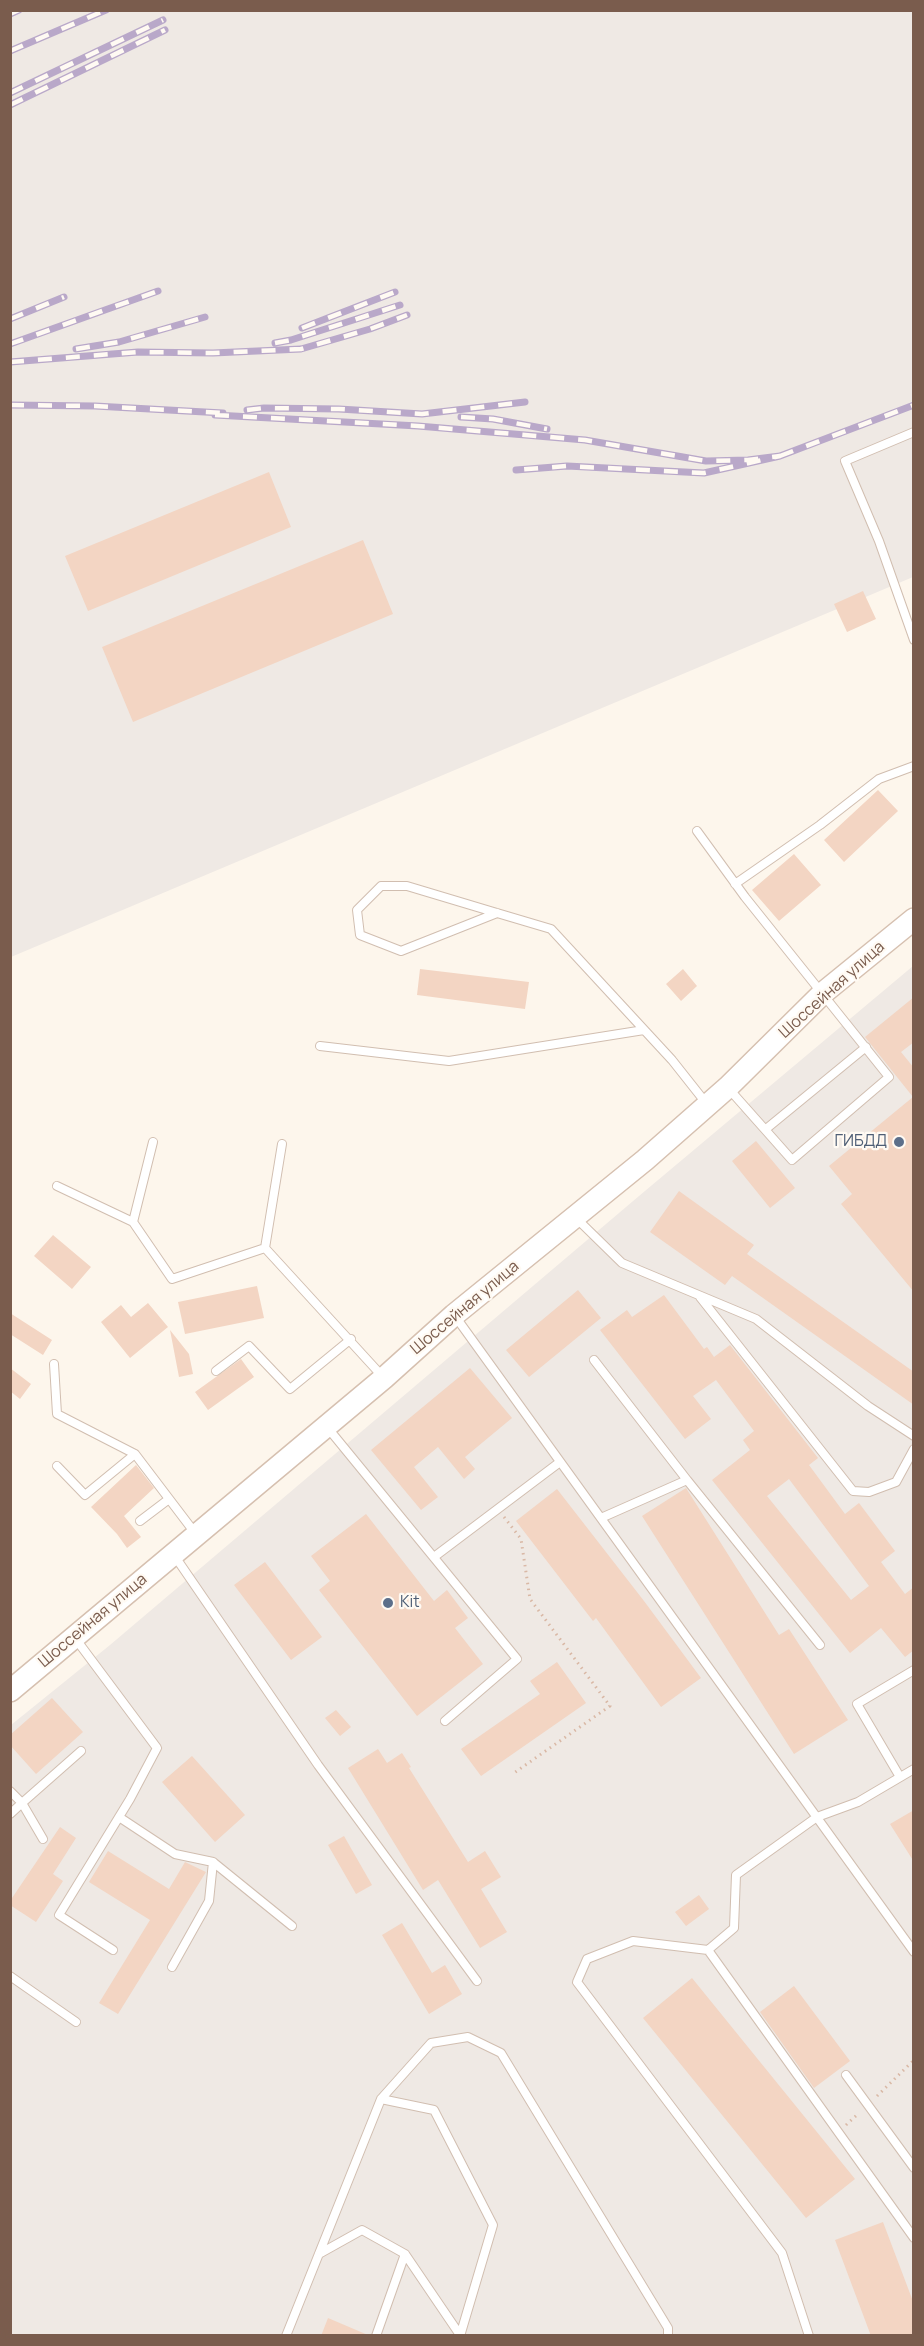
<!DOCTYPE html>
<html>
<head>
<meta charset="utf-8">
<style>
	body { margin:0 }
	#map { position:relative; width:924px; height:2346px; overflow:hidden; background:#fdf6ec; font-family:Manrope,sans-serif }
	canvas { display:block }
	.frame { position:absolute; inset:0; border:12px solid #7a5c4d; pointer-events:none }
</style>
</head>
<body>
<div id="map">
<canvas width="924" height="2346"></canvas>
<div class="frame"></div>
</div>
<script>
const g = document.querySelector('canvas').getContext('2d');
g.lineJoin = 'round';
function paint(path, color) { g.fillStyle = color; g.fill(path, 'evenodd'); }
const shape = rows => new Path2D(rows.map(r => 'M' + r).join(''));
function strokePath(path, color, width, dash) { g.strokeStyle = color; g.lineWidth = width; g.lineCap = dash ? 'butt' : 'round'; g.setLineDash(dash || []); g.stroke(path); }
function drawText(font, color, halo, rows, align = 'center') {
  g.font = font + ' Manrope,sans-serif'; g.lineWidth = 4.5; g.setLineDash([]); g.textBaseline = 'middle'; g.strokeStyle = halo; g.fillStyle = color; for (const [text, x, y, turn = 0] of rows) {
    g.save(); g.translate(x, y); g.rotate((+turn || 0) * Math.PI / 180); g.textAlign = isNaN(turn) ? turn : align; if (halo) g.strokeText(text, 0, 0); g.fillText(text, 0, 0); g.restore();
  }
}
paint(shape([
	[11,11,913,11,913,577,11,957],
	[913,966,913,2335,11,2336,11,1725,110,1645,639,1196]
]), '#efe9e4');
paint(shape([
	[269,472,291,527,88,611,65,556],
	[363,540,393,614,133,722,102,647],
	[863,591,876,619,847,632,834,604],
	[878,790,898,811,844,862,824,840],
	[794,854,821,885,779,921,752,890],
	[420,969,529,982,525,1009,417,995],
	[683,969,697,986,681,1001,666,984],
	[914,997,914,1042,901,1052,914,1068,914,1292,841,1204,852,1194,829,1166,913,1097,865,1037],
	[756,1141,795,1188,770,1208,732,1161],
	[679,1191,754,1245,747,1254,914,1372,914,1405,732,1276,725,1285,650,1232],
	[53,1235,91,1267,72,1289,34,1256],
	[257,1286,264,1318,185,1334,178,1302],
	[578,1290,601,1318,529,1377,506,1350],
	[664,1295,704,1349,707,1347,714,1357,730,1345,818,1458,809,1465,845,1514,859,1503,895,1551,881,1562,905,1594,914,1587,914,1650,905,1657,881,1628,850,1653,712,1480,750,1450,743,1440,754,1431,716,1380,693,1396,711,1419,685,1439,600,1330,627,1310,632,1317],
	[789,1479,869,1586,851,1600,767,1496],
	[148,1303,168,1327,130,1358,101,1322,121,1305,131,1317],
	[10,1313,52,1340,43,1355,10,1334],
	[170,1330,189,1354,193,1374,179,1377],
	[241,1359,254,1377,208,1410,195,1392],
	[10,1368,31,1384,20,1399,10,1391],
	[470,1368,512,1418,465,1457,475,1469,464,1479,438,1447,414,1467,438,1497,421,1510,371,1450],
	[136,1465,154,1488,124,1516,141,1537,127,1548,117,1534,91,1507],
	[686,1488,779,1635,789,1629,848,1720,794,1754,642,1516],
	[557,1489,644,1601,701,1678,661,1707,596,1618,593,1621,516,1521],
	[366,1514,434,1601,447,1590,468,1618,455,1628,483,1664,417,1716,319,1590,330,1581,311,1556],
	[265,1562,322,1637,291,1660,234,1585],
	[557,1662,586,1703,481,1776,461,1749,540,1694,530,1681],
	[52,1698,83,1732,36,1774,10,1745,10,1735],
	[336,1710,351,1727,340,1736,325,1718],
	[378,1749,387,1763,402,1753,411,1767,409,1768,468,1862,485,1851,501,1877,481,1889,507,1932,480,1948,438,1880,423,1890,348,1768],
	[192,1756,245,1815,215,1842,162,1782],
	[914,1810,914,1862,890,1824],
	[60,1827,76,1838,53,1874,63,1881,36,1922,10,1905,10,1901],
	[344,1836,372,1885,356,1894,328,1845],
	[108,1851,169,1889,185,1862,206,1872,118,2014,99,2003,150,1920,89,1882],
	[699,1895,709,1909,686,1926,675,1912],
	[402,1923,432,1973,445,1965,462,1994,429,2014,382,1935],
	[692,1978,855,2179,806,2218,643,2018],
	[794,1986,850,2061,814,2088,760,2012],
	[883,2222,914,2304,914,2336,871,2336,835,2240],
	[328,2318,368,2335,368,2336,321,2336]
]), '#f3d5c3');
const lane = shape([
	[914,432,845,461,879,541,914,640],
	[697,831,745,897,889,1077,792,1160,729,1089],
	[735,884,820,825,879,779,914,766],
	[497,913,401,951,360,935,357,910,381,886,407,886,497,913,551,929,672,1060,706,1103],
	[320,1046,449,1061,644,1030],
	[766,1129,866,1047],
	[153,1142,133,1222,172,1279,265,1248,383,1377],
	[57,1186,133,1222],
	[577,1219,622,1263,756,1319,868,1406,914,1436],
	[265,1248,282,1144],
	[700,1297,853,1491,869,1492,896,1482,914,1449],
	[455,1316,914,1952],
	[594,1360,687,1480],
	[54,1364,57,1414,135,1454,195,1533],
	[216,1371,249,1346,290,1389,351,1339],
	[327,1427,517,1659,445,1721],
	[57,1466,85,1495,135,1454],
	[601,1518,687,1480,820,1645],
	[140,1521,169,1499],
	[174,1555,318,1765,477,1981],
	[434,1557,560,1462],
	[75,1638,157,1748,130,1799,59,1915,113,1950],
	[914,1769,858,1802,817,1817,736,1875,734,1928,708,1950,914,2238],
	[900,1777,857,1704,914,1670],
	[10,1791,22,1803,10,1814],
	[119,1817,175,1854,213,1862,292,1926],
	[43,1839,22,1803,81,1751],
	[708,1950,633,1941,587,1959,577,1982,782,2253,809,2336],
	[172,1967,209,1901,213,1862],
	[10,1976,76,2022],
	[846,2075,914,2168],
	[381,2099,434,2110,493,2225,460,2336],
	[319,2254,362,2230,405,2254,460,2335],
	[286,2336,381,2099,431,2043,468,2037,501,2053,668,2328,668,2336],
	[376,2336,405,2254]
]);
const secondary = shape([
	[10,1691,384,1378,454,1315,645,1160,728,1087,823,993,914,919]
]);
strokePath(lane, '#d1beb0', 10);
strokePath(secondary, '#d6c0b0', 24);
strokePath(shape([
	[504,1517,521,1539,530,1599,610,1706,514,1773],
	[877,2096,914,2060],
	[846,2125,859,2113]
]), '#d9b8a5', 3, [1.5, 4.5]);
strokePath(lane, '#fff', 8);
strokePath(secondary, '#fff', 21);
const rail = shape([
	[10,14,19,10],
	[10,51,106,10],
	[10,93,163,20],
	[10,105,165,30],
	[10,319,64,297],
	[302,328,395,292],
	[275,343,291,340,400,305],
	[10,344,158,291],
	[76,349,119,342,205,317],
	[10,362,138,352,213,353,301,349,370,329,407,315],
	[10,405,95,406,223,413],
	[247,410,264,408,339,409,422,414,525,402],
	[215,415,418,426,585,440,706,461,748,460,780,456,704,473,567,466,516,470],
	[461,417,493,419,547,429],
	[780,456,914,405]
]);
strokePath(rail, '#b9a8c9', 7);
strokePath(rail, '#fffaf3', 4.5, [14]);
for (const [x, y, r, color] of [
	[899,1142,6,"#5c6f8a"],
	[388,1603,6,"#5c6f8a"]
]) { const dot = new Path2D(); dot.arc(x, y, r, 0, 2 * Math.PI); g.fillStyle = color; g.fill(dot); strokePath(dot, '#fffaf3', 2); }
drawText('16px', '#7a5c4d', '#fffaf3', [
	["Шоссейная улица",832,990,-42],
	["Шоссейная улица",465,1308,-40],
	["Шоссейная улица",93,1621,-40]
]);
drawText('16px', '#4e5e75', '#fffaf3', [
	["ГИБДД",887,1142],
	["Kit",400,1603,"left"]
], 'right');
</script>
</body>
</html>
